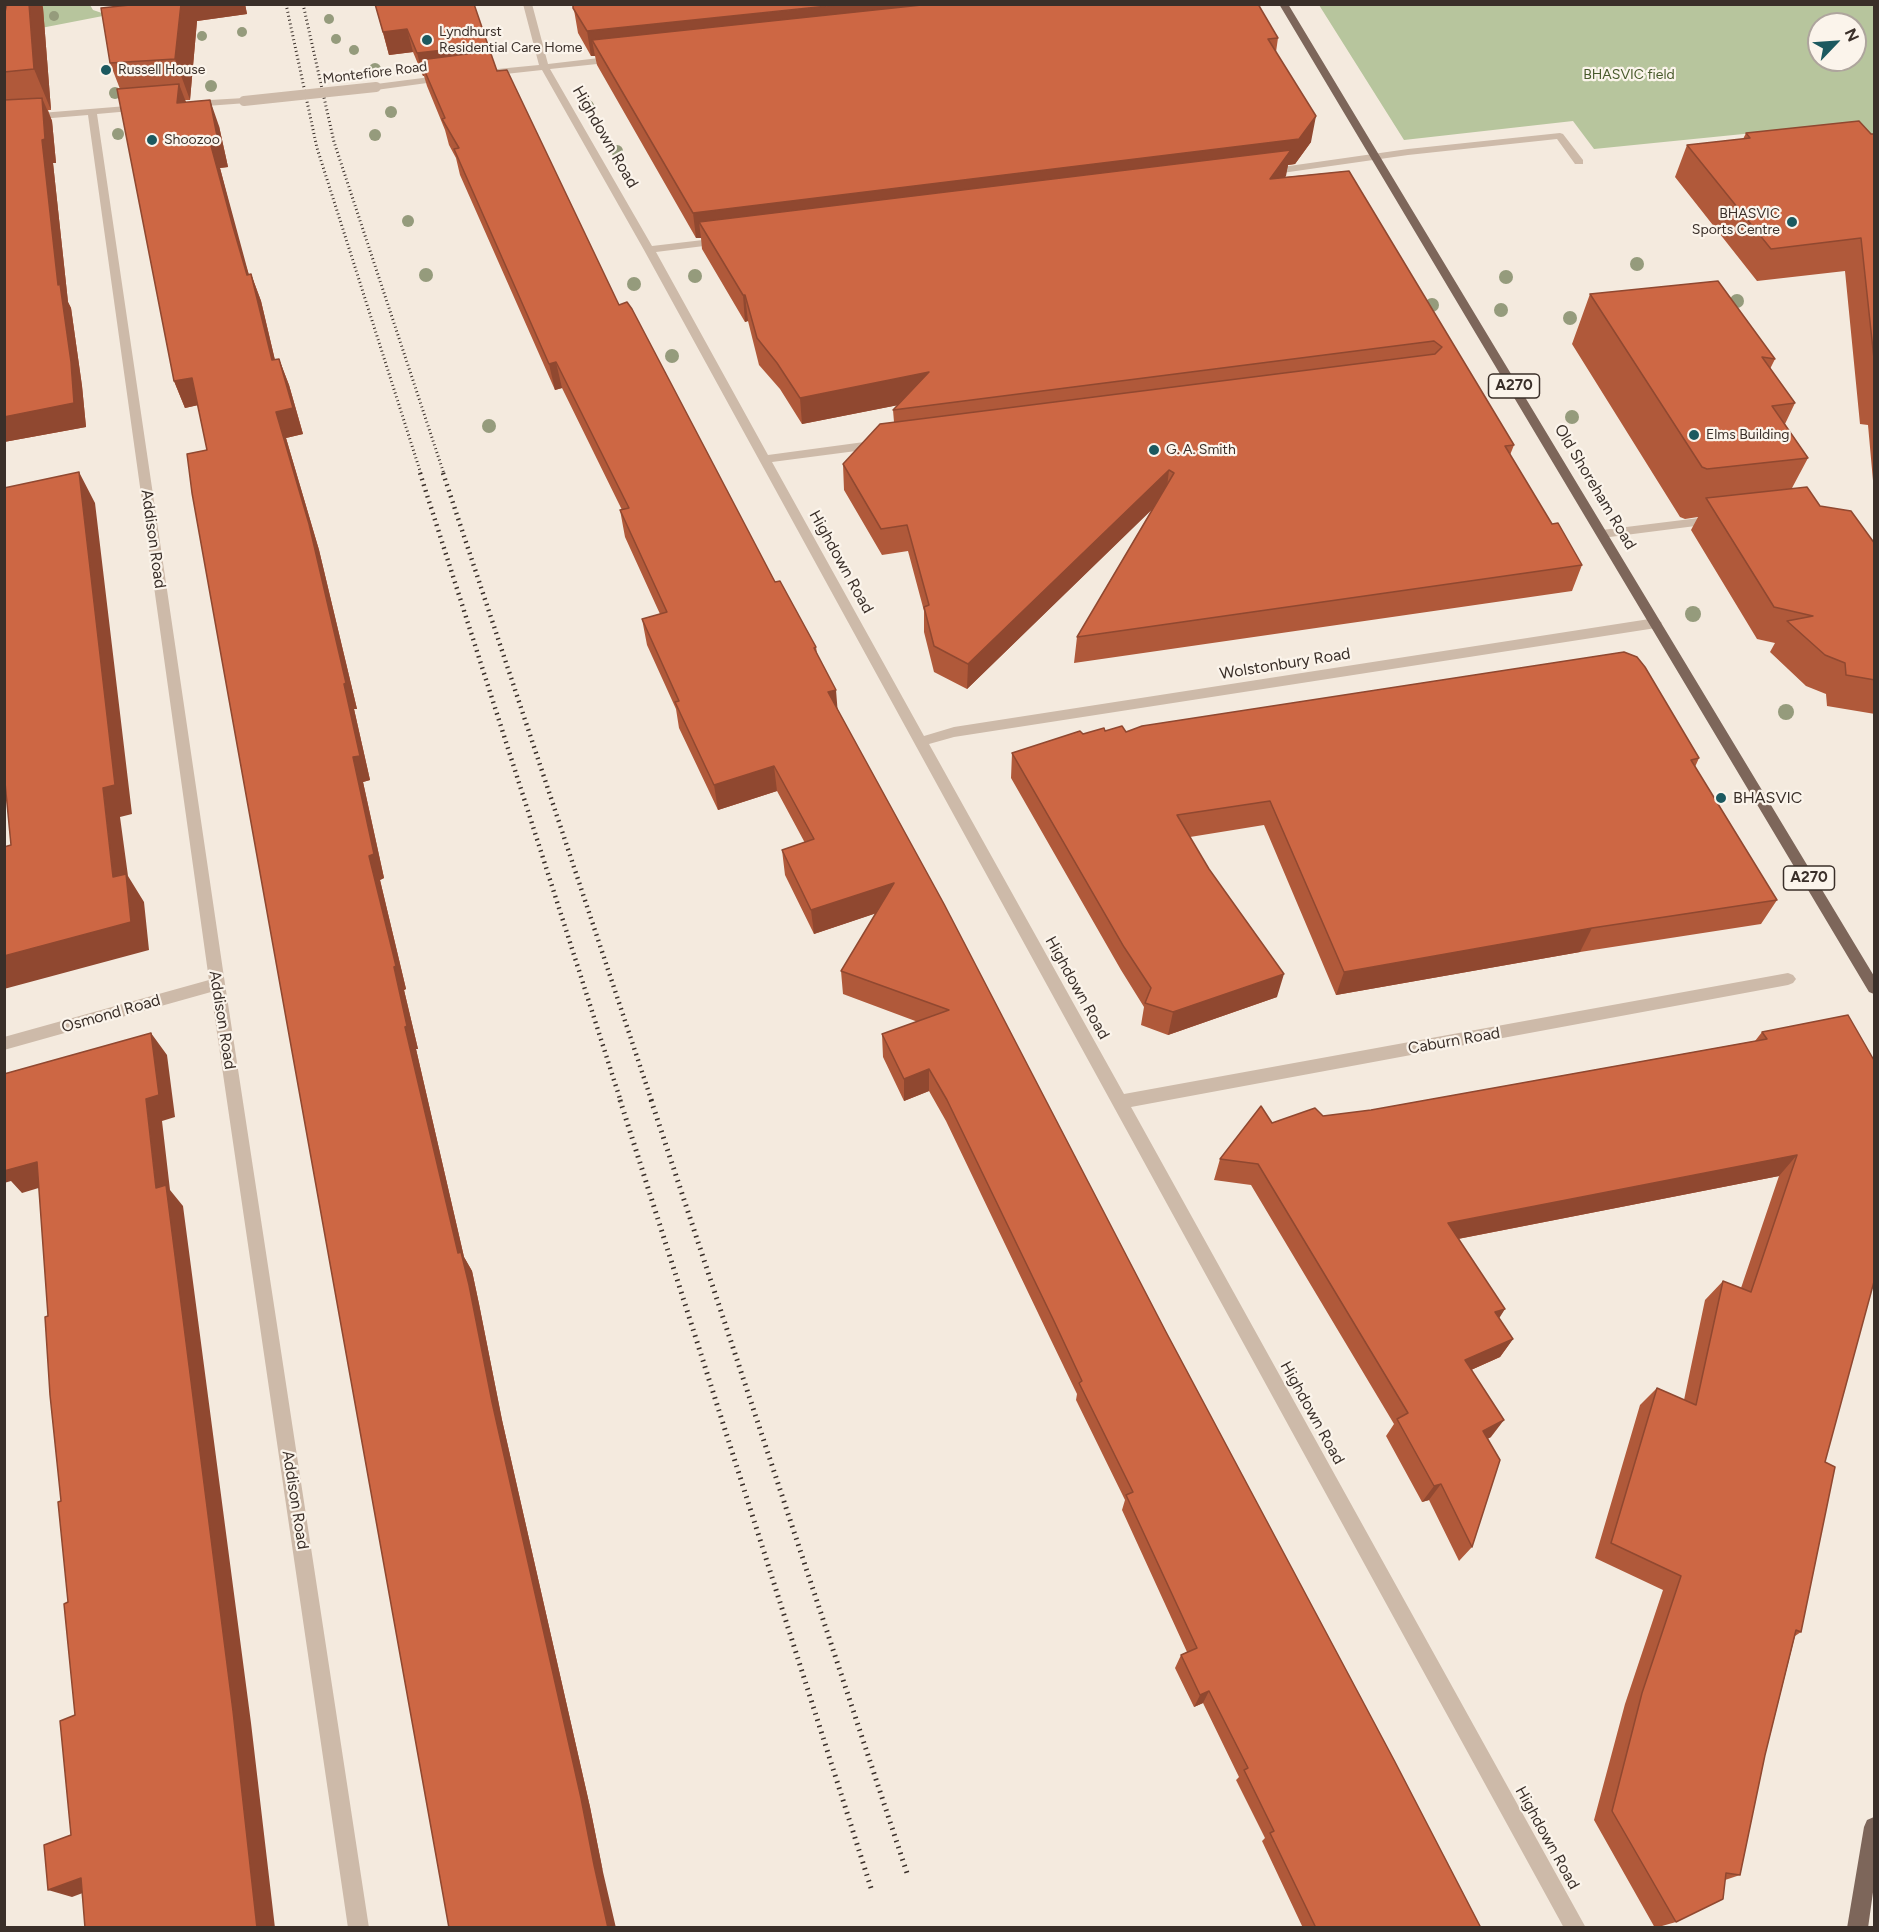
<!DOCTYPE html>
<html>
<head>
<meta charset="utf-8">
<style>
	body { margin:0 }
	#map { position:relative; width:1879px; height:1932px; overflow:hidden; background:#f4eade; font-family:Figtree,sans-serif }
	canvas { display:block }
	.frame { position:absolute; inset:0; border:6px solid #3a2f29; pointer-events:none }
	.north { position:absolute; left:1807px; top:12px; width:60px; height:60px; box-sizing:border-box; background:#fbf4eb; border:2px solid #aea59d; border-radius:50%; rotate:65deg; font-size:16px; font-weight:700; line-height:24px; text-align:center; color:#3a2f29 }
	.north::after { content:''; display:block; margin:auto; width:21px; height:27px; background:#1c595f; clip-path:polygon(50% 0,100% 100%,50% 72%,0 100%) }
</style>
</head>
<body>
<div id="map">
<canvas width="1879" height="1932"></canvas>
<div class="frame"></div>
<div class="north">N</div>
</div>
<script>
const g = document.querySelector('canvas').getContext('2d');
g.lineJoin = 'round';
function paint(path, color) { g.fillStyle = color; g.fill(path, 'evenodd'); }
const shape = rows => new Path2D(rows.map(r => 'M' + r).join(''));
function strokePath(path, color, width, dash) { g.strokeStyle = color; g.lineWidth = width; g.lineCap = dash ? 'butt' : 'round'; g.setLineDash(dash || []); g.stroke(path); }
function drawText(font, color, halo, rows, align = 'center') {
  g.font = font + ' Figtree,sans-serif'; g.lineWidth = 4.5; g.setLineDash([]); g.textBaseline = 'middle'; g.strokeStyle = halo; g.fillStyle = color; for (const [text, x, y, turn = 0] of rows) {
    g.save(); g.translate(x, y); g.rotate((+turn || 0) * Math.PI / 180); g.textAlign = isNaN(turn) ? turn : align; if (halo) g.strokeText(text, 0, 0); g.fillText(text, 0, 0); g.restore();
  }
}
paint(shape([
	[28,5,90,5,93,10,108,15,41,28],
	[1319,5,1874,5,1874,147,1853,123,1594,149,1573,121,1404,140],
	[1819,24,1855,24,1855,60,1819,60]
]), '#b7c59d');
paint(shape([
	[523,4,532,4,548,64,616,56,621,59,616,62,550,69,652,246,720,238,725,241,720,244,656,252,768,455,879,440,885,444,879,448,772,462,924,736,954,727,1656,618,1662,623,1656,628,954,737,929,744,1124,1094,1788,973,1793,975,1796,979,1793,983,1788,985,1131,1107,1586,1928,1564,1928,644,250,542,70,487,76,482,73,487,70,539,65,523,4],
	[446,75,449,76,449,80,376,90,371,87,376,84,446,75],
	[244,98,249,101,247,103,193,107,188,104,193,101,244,98],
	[139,105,142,106,142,110,97,114,225,984,369,1928,348,1928,211,992,4,1050,4,1037,209,980,88,115,4,122,4,116,139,105],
	[1560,133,1563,134,1583,160,1583,164,1575,164,1557,139,1408,155,1268,175,1263,172,1268,169,1408,149,1560,133],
	[1715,516,1719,517,1719,523,1602,538,1596,534,1602,530,1715,516]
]), '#cdbaa9');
paint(shape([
	[1279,4,1288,4,1874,976,1874,994,1869,992,1279,4],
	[1874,1817,1874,1885,1868,1928,1847,1928,1864,1827,1867,1820,1874,1817]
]), '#7d665a');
strokePath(shape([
	[286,4,317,148,421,474],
	[303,4,334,142,444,474]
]), '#3a2f29', 3, [1, 3]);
strokePath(shape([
	[420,473,621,1102],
	[443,473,652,1102]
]), '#3a2f29', 4.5, [1.5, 4.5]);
strokePath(shape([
	[620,1100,871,1888],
	[651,1100,907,1873]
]), '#3a2f29', 5, [1.5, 5]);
strokePath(shape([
	[244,101,376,87]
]), '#cdbaa9', 10);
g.fillStyle = '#959b7c';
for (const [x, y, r] of [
	[54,16,5],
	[329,19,5],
	[242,32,5],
	[202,36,5],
	[336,39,5],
	[354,50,5],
	[375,69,6],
	[211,86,6],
	[115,93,6],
	[588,106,6],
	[391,112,6],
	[118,134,6],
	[375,135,6],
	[617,151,6],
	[408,221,6],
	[1637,264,7],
	[426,275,7],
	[695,276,7],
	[1506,277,7],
	[634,284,7],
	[1737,301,7],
	[1432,305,7],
	[1501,310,7],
	[1570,318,7],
	[672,356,7],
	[1572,417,7],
	[489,426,7],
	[1693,614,8],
	[1786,712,8]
]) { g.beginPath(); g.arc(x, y, r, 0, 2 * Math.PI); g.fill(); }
paint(shape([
	[7,4,42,4,43,8,51,110,48,110,52,121,56,163,53,163,68,302,71,308,82,386,86,427,4,442,4,16],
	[130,4,245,4,247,14,197,21,190,100,185,100,186,102,219,126,228,167,220,168,242,254,249,275,251,274,261,301,275,360,279,359,289,385,303,434,286,438,319,550,357,709,354,709,370,780,363,782,384,878,380,880,406,989,404,990,418,1049,416,1049,464,1257,472,1271,479,1304,502,1420,590,1807,603,1872,207,450,198,405,185,408,174,381,120,89,110,63],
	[375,4,488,45,489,51,497,71,619,305,775,582,816,647,817,653,838,710,1166,1332,1481,1928,1303,1928,1262,1841,1265,1838,1236,1780,1239,1777,1203,1703,1194,1707,1175,1668,1181,1655,1187,1652,1122,1510,1125,1500,1076,1400,1077,1394,1050,1338,946,1121,929,1091,904,1101,883,1057,882,1034,918,1022,843,994,841,971,876,913,814,934,785,875,782,850,805,843,777,791,718,810,679,728,676,709,647,645,642,619,660,614,625,537,620,510,622,510,562,388,555,390,460,175,456,158,449,145,445,130,427,86,424,76,423,76,413,52,389,55],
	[573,4,1278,38,1276,52,1311,142,1295,164,1288,165,1285,177,1349,171,1514,445,1510,455,1552,524,1582,565,1572,591,1074,663,1077,637,1153,508,967,689,934,672,924,632,924,611,908,551,882,555,844,490,843,464,894,422,893,410,898,405,802,424,780,389,759,365,748,321,745,322,702,249,701,238,696,238,597,65,595,56,591,56,578,33],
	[1746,133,1875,134,1875,503,1868,425,1860,424,1845,271,1757,281,1675,177,1687,145,1743,139],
	[1590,294,1775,359,1770,369,1795,403,1785,424,1808,458,1792,488,1820,506,1875,544,1875,714,1827,706,1826,694,1806,686,1770,652,1775,643,1757,639,1691,530,1698,517,1685,519,1680,517,1572,344],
	[1105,731,1699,758,1695,767,1777,900,1761,924,1580,952,1336,995,1264,825,1190,837,1277,997,1168,1035,1141,1025,1144,1007,1121,970,1011,778,1012,753,1083,734],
	[1848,1015,1825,1462,1801,1632,1795,1636,1765,1755,1740,1875,1725,1880,1676,1922,1655,1928,1594,1820,1625,1704,1663,1590,1595,1558,1640,1405,1657,1388,1684,1400,1705,1300,1723,1281,1741,1288,1779,1176,1458,1239,1499,1319,1513,1339,1500,1357,1471,1370,1491,1437,1487,1439,1472,1547,1459,1561,1429,1500,1422,1502,1386,1436,1394,1424,1251,1185,1214,1180,1220,1159,1272,1123,1371,1110,1755,1041,1762,1032]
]), '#b0593a');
paint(shape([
	[29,4,42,4,43,8,51,110,34,69],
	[181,4,245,4,247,14,197,21,190,100,175,59],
	[847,4,1084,4,592,40,595,56,591,56,587,31],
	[407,29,413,52,389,55,383,32],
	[488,45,492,67,420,60,424,76,423,76,417,53],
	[179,84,189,110,177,103],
	[42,98,52,121,56,163,53,163,68,302,71,308,82,386,86,427,4,442,4,417,58,285,42,140],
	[210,100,219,126,228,167,220,168,256,301,247,275,210,142],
	[1316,116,1311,142,1295,164,1288,165,1286,176,1265,205,699,222,701,238,696,238,693,213],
	[251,274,261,301,281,386,272,360],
	[743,295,745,295,748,321,745,322],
	[279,359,289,385,303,434,286,438,319,550,357,709,354,709,370,780,363,782,384,878,380,880,406,989,404,990,418,1049,416,1049,464,1257,472,1271,479,1304,502,1420,590,1807,603,1872,616,1928,608,1928,458,1253,405,1027,276,412],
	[556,362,562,388,555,390,549,364],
	[929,372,929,399,802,424,800,398],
	[192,378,203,404,185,408,174,381],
	[1169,470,1166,496,967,689,968,664],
	[79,472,95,503,132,814,120,817,128,876,144,902,149,950,4,989,4,956,113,877,103,788],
	[836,690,838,715,828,692],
	[774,766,777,791,718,810,714,785],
	[894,883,895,907,814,934,811,910],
	[1592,928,1580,952,1336,995,1344,972],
	[1284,974,1277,997,1168,1035,1173,1012],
	[151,1033,167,1055,175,1117,162,1121,170,1190,183,1206,251,1723,275,1928,257,1928,156,1188,146,1099],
	[929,1069,929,1091,904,1101,904,1079],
	[1797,1155,1779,1176,1437,1243,1448,1223],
	[4,1161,37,1162,55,1183,22,1193,11,1181,4,1183],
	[1505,1309,1493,1328,1495,1312],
	[1513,1339,1500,1357,1453,1378,1465,1360],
	[1504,1420,1491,1437,1470,1448,1483,1431],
	[1441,1484,1429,1500,1422,1502,1434,1486],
	[1209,1691,1203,1703,1194,1707,1200,1695],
	[81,1878,104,1885,72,1897,48,1890]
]), '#904830');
const building = shape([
	[7,4,29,4,34,69,4,72,4,16,7,4],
	[130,4,181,4,175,59,110,63,101,8,130,5,130,4],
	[375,4,474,4,488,45,417,53,407,29,383,32,375,4],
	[573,4,847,4,587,31,573,8,573,4],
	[931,4,1258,4,1278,38,1268,39,1316,116,1299,139,693,213,592,40,931,4],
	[490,51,497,71,507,70,619,305,627,302,632,309,775,582,780,581,816,647,814,648,836,690,828,692,944,904,1166,1332,1394,1760,1481,1928,1316,1928,1270,1833,1274,1831,1244,1770,1248,1768,1209,1691,1200,1695,1181,1655,1197,1648,1126,1495,1133,1492,1079,1383,1082,1381,1053,1319,947,1100,929,1069,904,1079,882,1034,949,1010,841,971,894,883,811,910,782,850,814,839,774,766,714,785,675,702,679,701,642,619,667,612,620,510,629,508,556,362,549,364,454,149,459,148,442,119,445,118,420,60,490,51],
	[179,84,177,103,210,100,218,141,210,142,233,227,247,275,251,274,272,360,279,359,293,408,276,412,309,524,346,683,344,684,360,756,353,757,374,854,369,856,396,966,394,967,407,1026,405,1027,458,1253,461,1252,469,1285,492,1402,581,1798,594,1865,608,1928,449,1928,192,493,187,454,207,450,192,378,174,381,117,89,179,84],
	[42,98,45,139,42,140,58,285,60,284,71,362,74,403,4,417,4,100,42,98],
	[1859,121,1871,134,1875,134,1875,368,1861,238,1771,249,1687,145,1750,138,1746,133,1859,121],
	[1291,150,1270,179,1349,171,1514,445,1505,446,1552,524,1558,523,1582,565,1077,637,1174,473,1169,470,968,664,934,646,924,607,929,605,907,525,881,529,843,464,880,424,1435,354,1442,347,1434,341,893,410,929,372,800,398,777,363,757,338,745,295,743,295,699,222,1291,150],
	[1718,281,1775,359,1762,357,1795,403,1772,406,1808,458,1707,469,1702,467,1590,294,1718,281],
	[79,472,115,785,103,788,113,877,126,874,131,922,4,956,4,847,11,845,4,772,4,488,79,472],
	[1807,487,1820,506,1851,511,1875,544,1875,680,1846,675,1845,663,1825,655,1787,621,1813,616,1774,607,1706,498,1807,487],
	[1624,652,1637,657,1645,667,1699,758,1691,760,1777,900,1592,928,1344,972,1270,801,1177,815,1209,869,1284,974,1173,1012,1145,1003,1151,988,1124,947,1012,753,1080,731,1083,734,1104,728,1105,731,1122,726,1126,732,1142,726,1624,652],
	[1848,1015,1875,1062,1875,1278,1825,1462,1835,1467,1801,1632,1796,1630,1765,1755,1740,1875,1726,1873,1723,1899,1676,1922,1612,1811,1642,1693,1681,1576,1611,1543,1657,1388,1696,1405,1723,1281,1751,1292,1797,1155,1448,1223,1505,1309,1495,1312,1513,1339,1465,1360,1504,1420,1483,1431,1500,1460,1472,1547,1441,1484,1434,1486,1397,1419,1408,1413,1258,1164,1220,1159,1261,1106,1272,1123,1315,1108,1323,1116,1371,1110,1767,1039,1762,1032,1848,1015],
	[151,1033,159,1095,146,1099,156,1188,166,1185,233,1711,257,1928,85,1928,81,1878,48,1890,44,1845,71,1835,60,1721,75,1715,64,1604,68,1602,58,1502,61,1501,50,1395,45,1317,48,1316,37,1162,4,1171,4,1074,151,1033]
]);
paint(building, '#cd6744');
strokePath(building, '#904830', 1.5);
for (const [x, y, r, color] of [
	[427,40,6,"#1c595f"],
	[106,70,6,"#1c595f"],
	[152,140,6,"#1c595f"],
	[1792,222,6,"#1c595f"],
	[1694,435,6,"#1c595f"],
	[1154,450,6,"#1c595f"],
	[1721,798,6,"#1c595f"]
]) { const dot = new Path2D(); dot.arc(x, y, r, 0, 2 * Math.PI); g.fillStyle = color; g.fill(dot); strokePath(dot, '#fbf4eb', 2); }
drawText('14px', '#3a2f29', '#fbf4eb', [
	["Lyndhurst",439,32],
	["Residential Care Home",439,48],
	["Russell House",118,70],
	["Shoozoo",164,140],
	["BHASVIC",1780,214,"right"],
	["Sports Centre",1780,230,"right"],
	["Elms Building",1706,435],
	["G. A. Smith",1166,450]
], 'left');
drawText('14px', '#3a2f29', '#fbf4eb', [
	["Montefiore Road",375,73,-7]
]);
drawText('14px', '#485a2b', '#fbf4eb', [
	["BHASVIC field",1629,75]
]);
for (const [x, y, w] of [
	[1514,386,51],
	[1809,878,51]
]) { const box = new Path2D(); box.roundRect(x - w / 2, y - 12, w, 24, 4.5); g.fillStyle = '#fbf4eb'; g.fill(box); strokePath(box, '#3a2f29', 1.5); }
drawText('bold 15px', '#3a2f29', null, [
	["A270",1514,386],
	["A270",1809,878]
]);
drawText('16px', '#3a2f29', '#fbf4eb', [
	["Highdown Road",605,137,60],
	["Old Shoreham Road",1595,487,59],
	["Addison Road",153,539,82],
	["Highdown Road",841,562,61],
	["Wolstonbury Road",1285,664,-9],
	["Highdown Road",1077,988,61],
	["Osmond Road",111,1014,-16],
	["Addison Road",222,1020,81],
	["Caburn Road",1454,1041,-10],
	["Highdown Road",1312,1413,61],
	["Addison Road",295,1500,81],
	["Highdown Road",1547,1838,61]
]);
drawText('16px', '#3a2f29', '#fbf4eb', [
	["BHASVIC",1733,798]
], 'left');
</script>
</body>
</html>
